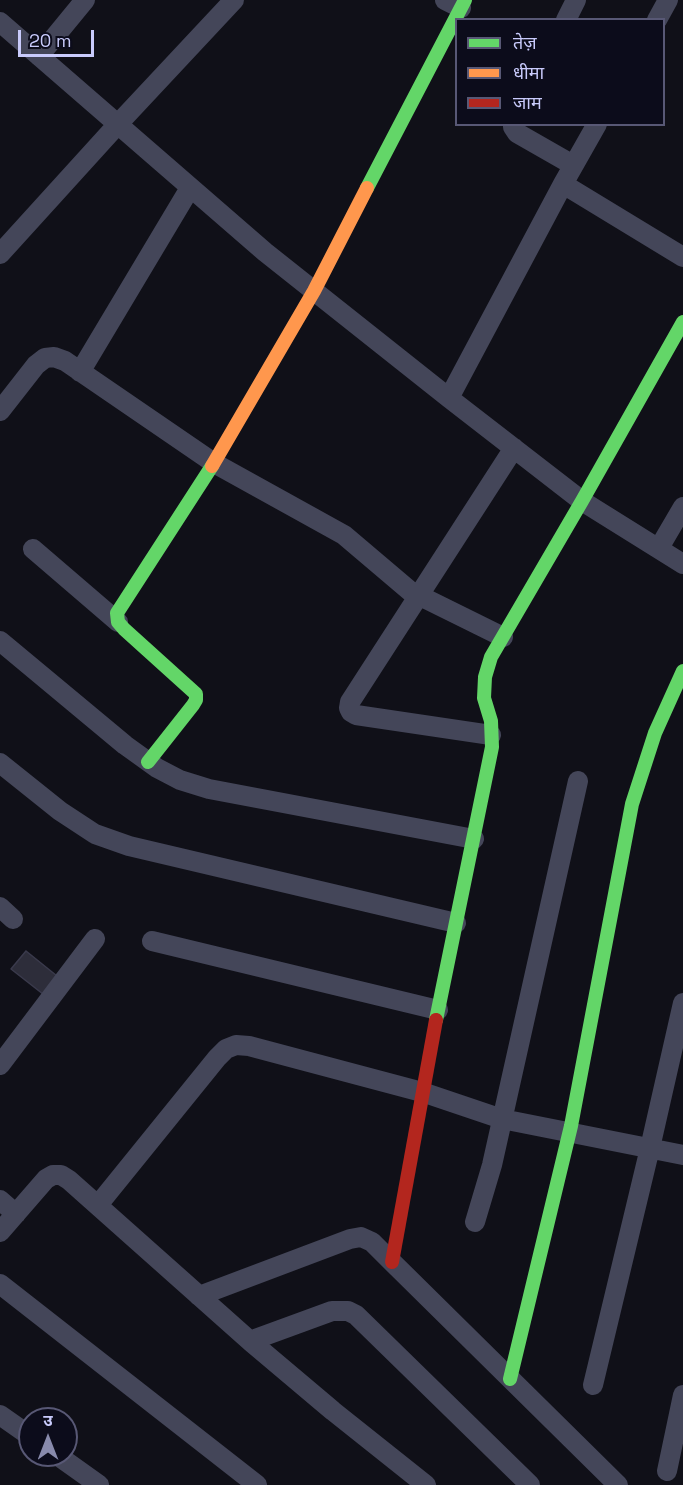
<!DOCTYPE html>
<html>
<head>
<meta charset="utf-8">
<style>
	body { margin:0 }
	#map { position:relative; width:683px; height:1485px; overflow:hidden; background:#101018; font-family:"Space Grotesk","Noto Sans Devanagari",sans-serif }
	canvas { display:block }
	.legend { position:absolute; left:455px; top:18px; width:210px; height:108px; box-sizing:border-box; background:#0c0c1b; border:2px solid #585875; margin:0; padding:8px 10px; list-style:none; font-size:18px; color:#c9cbfc }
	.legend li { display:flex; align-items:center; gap:12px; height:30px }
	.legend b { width:30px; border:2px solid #585875 }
	.north { position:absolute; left:18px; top:1407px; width:60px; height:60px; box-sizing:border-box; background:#0c0c1b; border:2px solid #585875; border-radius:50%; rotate:0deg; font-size:16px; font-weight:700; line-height:24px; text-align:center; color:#c9cbfc }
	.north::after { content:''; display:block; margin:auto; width:21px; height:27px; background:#888aac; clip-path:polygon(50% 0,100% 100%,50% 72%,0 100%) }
	.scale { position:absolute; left:18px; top:30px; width:76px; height:27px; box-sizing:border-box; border:3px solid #c9cbfc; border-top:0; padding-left:8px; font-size:18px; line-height:21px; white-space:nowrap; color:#c9cbfc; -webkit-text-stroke:4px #0c0c1b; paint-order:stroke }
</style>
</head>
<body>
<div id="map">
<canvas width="683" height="1485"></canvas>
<ul class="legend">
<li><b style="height:8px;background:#63d668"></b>तेज़</li>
<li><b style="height:8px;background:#ff974d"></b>धीमा</li>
<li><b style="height:8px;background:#b3261e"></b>जाम</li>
</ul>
<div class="north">उ</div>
<div class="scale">20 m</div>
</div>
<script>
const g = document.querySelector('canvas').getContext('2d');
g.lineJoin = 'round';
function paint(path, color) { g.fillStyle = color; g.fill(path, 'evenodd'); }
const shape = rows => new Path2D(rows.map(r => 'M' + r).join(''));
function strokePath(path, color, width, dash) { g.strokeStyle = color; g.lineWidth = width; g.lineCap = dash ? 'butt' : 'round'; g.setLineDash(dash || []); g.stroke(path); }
const building = shape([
	[26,951,62,980,48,998,11,969,26,951]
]);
paint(building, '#2d2d3a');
strokePath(building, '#3a3a4c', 1.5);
strokePath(shape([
	[445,0,461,8],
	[566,20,576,0],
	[657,20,668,0],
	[0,22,265,252,449,398,582,501,683,564],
	[39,56,85,0],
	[513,124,513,127,517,133,573,165],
	[563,184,683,257],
	[0,254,118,124,234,0],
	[80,372,190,188],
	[449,398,563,184,597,124],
	[0,411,36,365,45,358,54,357,65,361,214,463,344,535,410,591,503,637],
	[659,548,683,507],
	[33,549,118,622],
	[0,641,125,745,157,768,180,780,209,789,474,839],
	[491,735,356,715,351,712,349,708,350,702,514,448],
	[0,763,60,811,95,834,129,846,456,923],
	[0,907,13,919],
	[152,941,438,1010],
	[0,1065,95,939],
	[0,1200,16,1214],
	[98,1205,217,1058,226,1049,236,1045,249,1046,422,1092,502,1119,683,1155],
	[475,1222,492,1165,578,781],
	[0,1232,46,1179,53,1175,61,1175,69,1180,250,1341,333,1411,426,1485],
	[0,1284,257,1485],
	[199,1296,350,1239,361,1237,372,1242,392,1262,618,1485],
	[250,1341,332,1311,348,1311,356,1315,530,1485],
	[593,1385,650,1148,683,1003],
	[0,1415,30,1436],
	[57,1455,99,1485],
	[667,1471,683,1395]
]), '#444659', 20);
strokePath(shape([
	[367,188,465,0],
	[148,762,193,705,196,700,196,694,124,629,118,622,117,613,212,466],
	[436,1020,492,747,491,721,484,698,485,677,491,657,582,501,683,322],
	[510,1379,571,1126,632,804,655,733,683,671]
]), '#63d668', 14);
strokePath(shape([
	[212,466,314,291,367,188]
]), '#ff974d', 14);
strokePath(shape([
	[392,1262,436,1020]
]), '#b3261e', 14);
</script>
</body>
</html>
